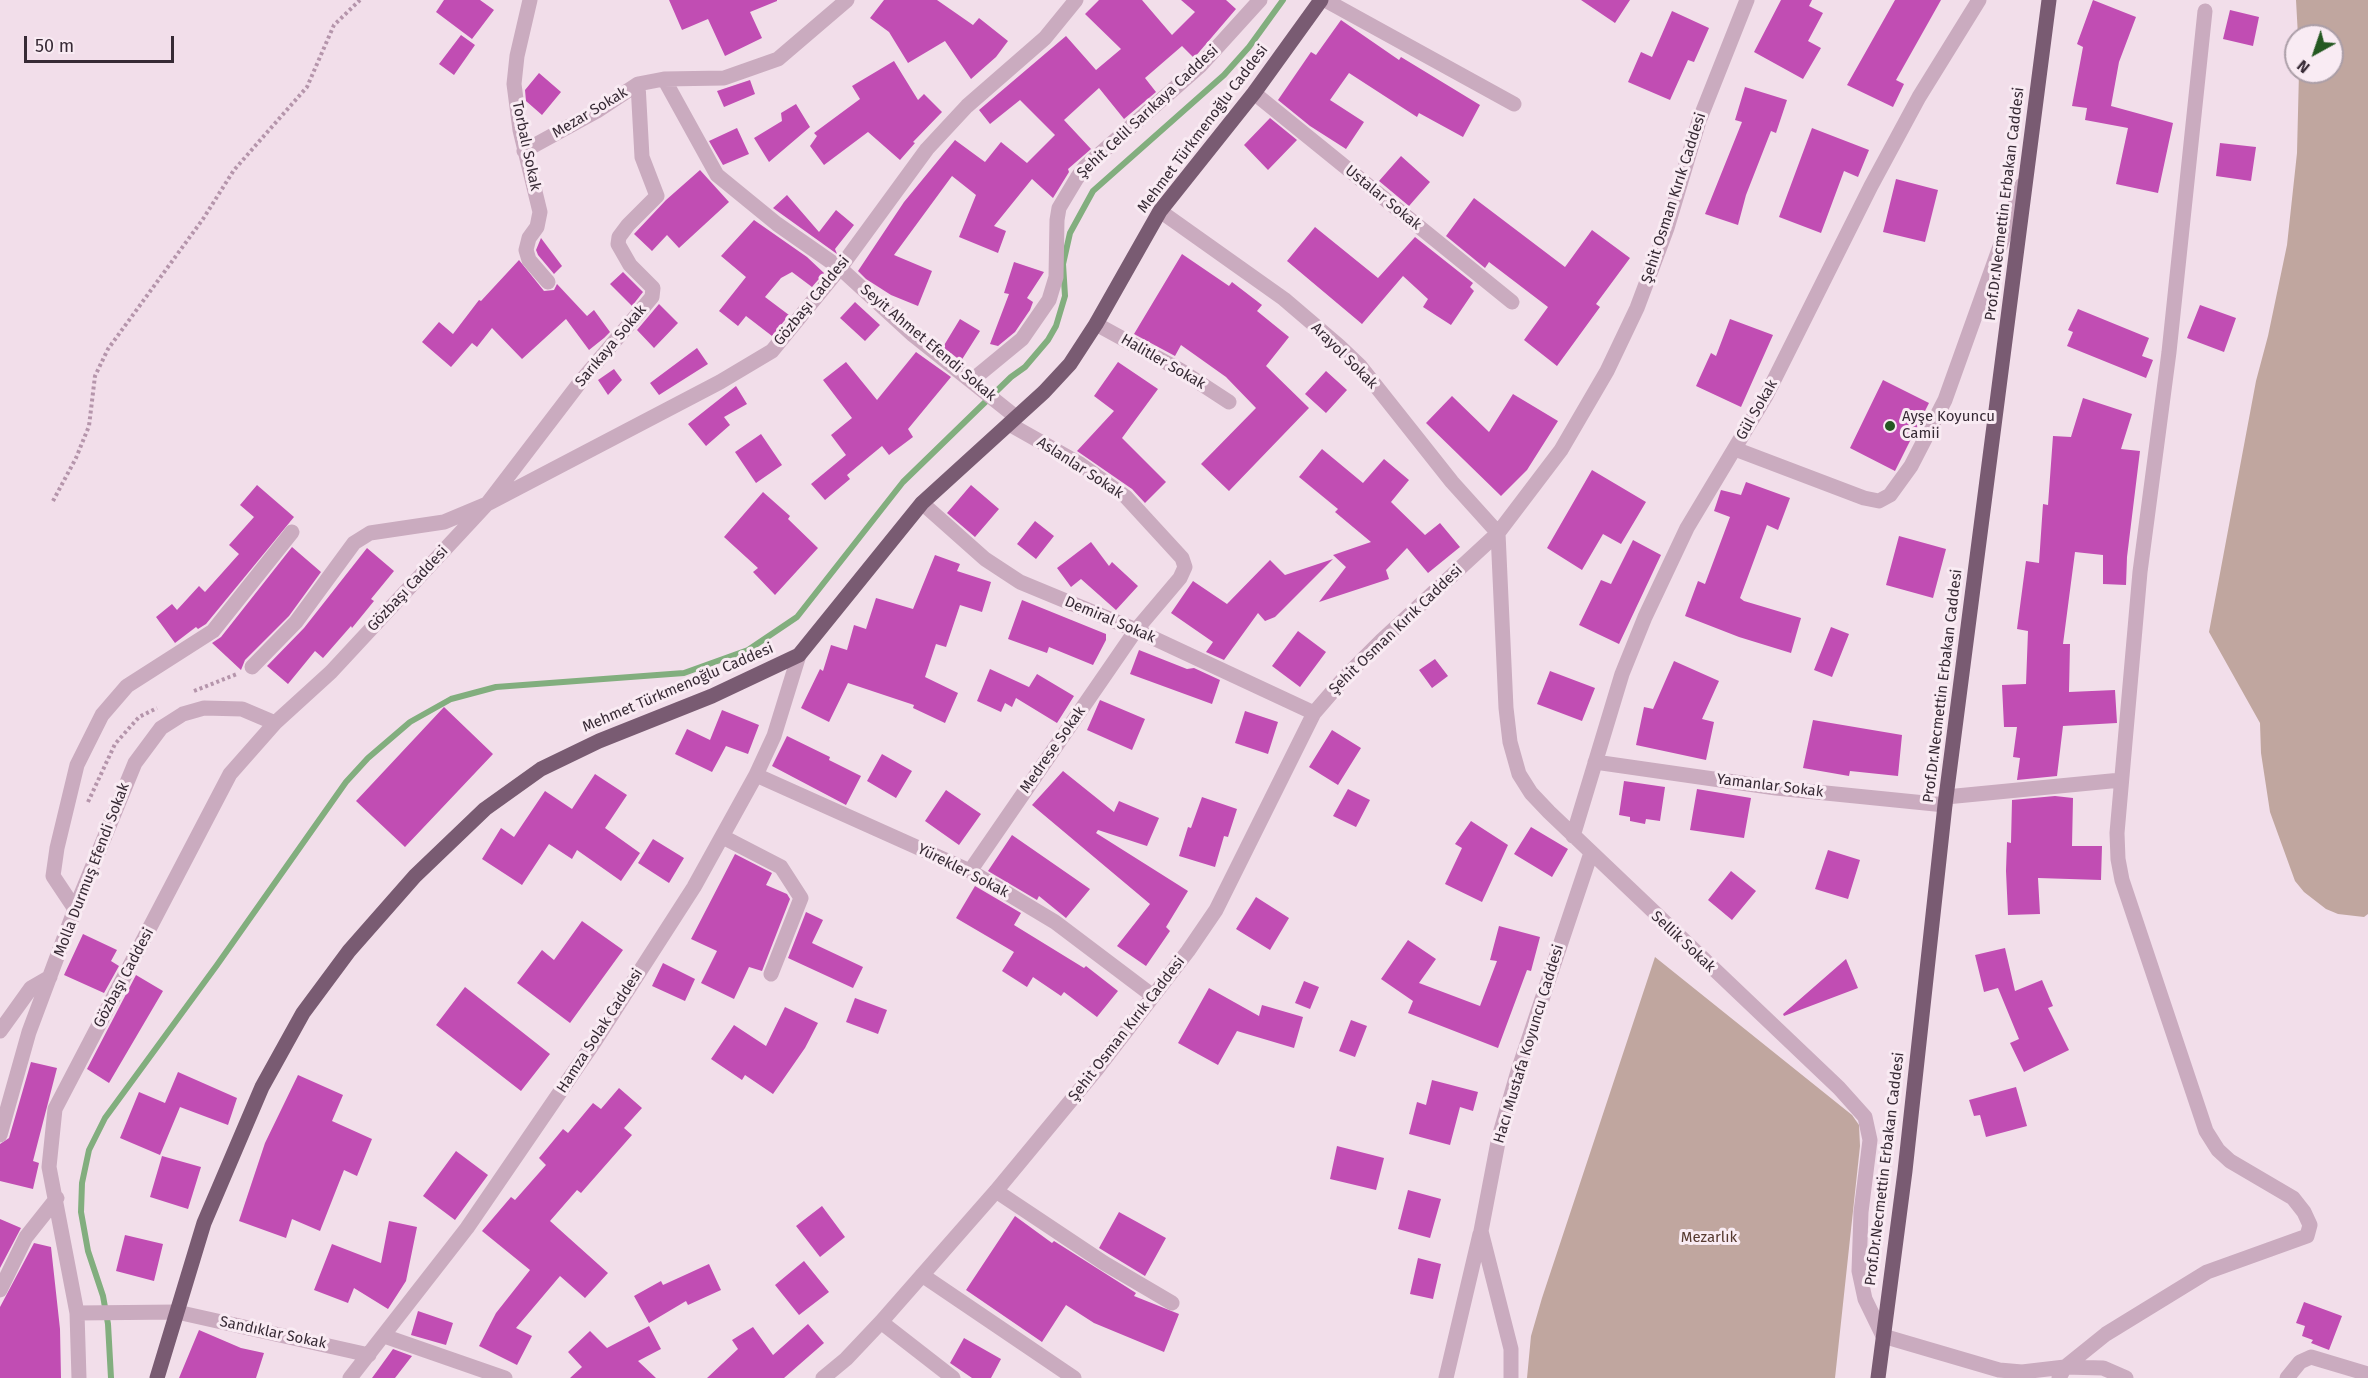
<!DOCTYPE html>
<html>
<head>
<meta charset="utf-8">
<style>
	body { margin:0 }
	#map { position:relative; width:2368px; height:1378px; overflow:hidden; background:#f2deea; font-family:"Fira Sans",sans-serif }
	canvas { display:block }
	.north { position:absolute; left:2284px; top:24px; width:60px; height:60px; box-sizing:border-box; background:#f9ebf3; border:2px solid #ab9ea7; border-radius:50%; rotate:220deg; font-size:16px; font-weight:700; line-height:24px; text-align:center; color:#372a35 }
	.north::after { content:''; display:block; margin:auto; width:21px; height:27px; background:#245821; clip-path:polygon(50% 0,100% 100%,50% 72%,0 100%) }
	.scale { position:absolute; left:24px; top:36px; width:150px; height:27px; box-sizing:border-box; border:3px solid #372a35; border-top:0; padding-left:8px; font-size:18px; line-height:21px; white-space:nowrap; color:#372a35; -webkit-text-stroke:4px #f9ebf3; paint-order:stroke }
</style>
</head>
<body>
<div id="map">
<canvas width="2368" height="1378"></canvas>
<div class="north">N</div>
<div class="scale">50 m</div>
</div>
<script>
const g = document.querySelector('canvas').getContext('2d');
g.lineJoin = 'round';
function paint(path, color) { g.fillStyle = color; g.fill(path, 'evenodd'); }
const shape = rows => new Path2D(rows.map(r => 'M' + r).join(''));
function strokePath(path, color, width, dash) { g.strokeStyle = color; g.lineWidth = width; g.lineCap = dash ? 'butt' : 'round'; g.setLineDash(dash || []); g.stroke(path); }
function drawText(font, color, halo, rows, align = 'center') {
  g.font = font + ' "Fira Sans",sans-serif'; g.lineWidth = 6; g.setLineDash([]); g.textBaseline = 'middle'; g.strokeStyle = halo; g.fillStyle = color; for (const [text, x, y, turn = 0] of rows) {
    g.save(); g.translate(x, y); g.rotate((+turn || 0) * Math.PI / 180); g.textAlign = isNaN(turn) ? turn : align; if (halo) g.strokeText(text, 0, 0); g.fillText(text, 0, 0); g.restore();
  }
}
paint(shape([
	[2296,0,2368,0,2368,914,2364,917,2338,914,2326,909,2304,892,2295,881,2270,812,2261,753,2260,723,2209,632,2256,381,2268,336,2287,245,2297,153,2299,72,2332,72,2332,36,2298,36],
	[1655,957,1852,1115,1859,1125,1860,1146,1835,1378,1527,1378,1531,1336,1542,1298]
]), '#c0a69f');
strokePath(shape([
	[111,1378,108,1324,103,1296,88,1251,81,1212,82,1183,89,1150,105,1118,217,965,346,782,368,758,410,722,451,699,496,687,684,673,748,650,797,617,903,482,1011,377,1025,367,1048,340,1056,326,1065,296,1063,264,1070,233,1093,191,1224,75,1249,47,1283,0]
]), '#82ae7e', 6);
paint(shape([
	[444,0,480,0,494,10,472,39,436,12],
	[669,0,777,0,777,1,750,12,762,38,725,56,708,19,682,30],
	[884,0,937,0,973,25,979,18,1008,41,996,57,971,79,945,41,908,63,889,32,870,18],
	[1099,0,1142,0,1172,35,1195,12,1181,0,1226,0,1236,9,1194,58,1182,46,1145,78,1156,92,1124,119,1099,88,1064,120,1091,149,1068,169,1069,172,1053,198,1032,179,994,226,1006,231,998,253,959,237,976,195,952,176,894,255,932,271,918,306,891,295,866,279,858,271,904,202,955,140,985,162,1001,142,1027,163,1055,135,1020,100,990,124,979,110,1066,36,1096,70,1121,49,1085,14],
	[1581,0,1630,0,1615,23],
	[1781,0,1812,0,1809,6,1823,13,1808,41,1821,48,1803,79,1754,52],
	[1895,0,1941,0,1896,80,1904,84,1893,107,1847,85],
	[2093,0,2136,17,2119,62,2111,106,2173,123,2158,193,2116,184,2128,128,2085,120,2087,108,2072,106,2083,47,2077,44],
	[2230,10,2259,17,2253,46,2223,39],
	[1672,11,1709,28,1694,62,1688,60,1670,100,1628,82,1641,52,1652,57],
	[1341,20,1399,60,1401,57,1480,105,1463,137,1419,113,1417,117,1349,73,1330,100,1364,122,1346,149,1310,126,1278,100,1311,52,1316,55],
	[461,35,475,45,454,75,439,64],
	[894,61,918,100,924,94,942,112,913,142,915,143,900,160,868,132,824,165,810,146,817,136,814,133,860,99,852,86],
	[539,73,561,92,542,115,526,101,525,90],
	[750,80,755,94,724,107,717,91],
	[1745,87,1787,100,1776,133,1771,131,1746,195,1738,225,1705,214,1742,122,1735,120],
	[796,104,810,127,769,162,754,138,782,121,781,113],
	[1270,118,1297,140,1268,170,1244,145],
	[737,128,749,154,723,165,709,141],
	[1812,128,1869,150,1858,177,1844,171,1821,233,1779,217],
	[2220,143,2256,147,2251,181,2216,176],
	[1401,156,1430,182,1409,206,1379,181],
	[700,170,729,202,679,248,667,235,652,251,634,234,666,200],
	[1896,179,1938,190,1925,242,1883,232],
	[787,195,819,232,836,210,854,225,835,249,837,254,773,208],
	[1474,198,1565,267,1592,230,1630,258,1596,304,1600,307,1557,366,1524,340,1548,307,1489,262,1485,268,1446,236],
	[754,220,807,257,824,273,812,287,792,272,781,278,765,297,789,315,772,336,746,316,738,326,719,311,746,277,721,256],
	[1315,227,1378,278,1415,237,1473,283,1470,287,1474,291,1451,325,1423,307,1428,299,1403,276,1362,324,1287,261],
	[541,238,562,266,554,274,538,255,536,250],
	[1182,254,1229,286,1232,282,1262,305,1257,311,1289,337,1266,366,1309,408,1229,491,1201,464,1256,408,1226,377,1181,345,1175,356,1134,334],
	[519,260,544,291,554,290,557,284,587,316,594,310,610,332,604,338,589,350,566,319,522,359,492,328,477,347,472,343,451,367,422,342,439,322,453,334,479,300,481,301],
	[1014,262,1044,272,1027,298,1033,302,1030,310,1015,332,998,346,990,344,1009,294,1004,293],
	[623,272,643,292,632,306,610,284],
	[855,302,880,325,865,341,840,318],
	[659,304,678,323,654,348,637,330],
	[2200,305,2236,318,2224,352,2187,338],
	[2078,309,2149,338,2142,356,2153,360,2146,378,2067,346,2073,332,2068,330],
	[960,319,980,331,961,361,943,347],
	[1730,319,1773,335,1741,407,1696,386,1711,353,1716,356],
	[697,348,708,364,659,395,650,383],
	[916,352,951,377,908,429,913,437,889,455,882,446,847,475,850,479,825,500,811,484,846,455,831,435,852,418,823,380,846,362,877,400],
	[1118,362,1158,389,1122,438,1166,482,1145,503,1132,489,1077,451,1114,411,1094,396],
	[614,369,622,380,608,395,598,380],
	[1326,371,1347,390,1326,413,1305,394],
	[1883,380,1929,403,1895,471,1850,448],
	[736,386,747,404,724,417,730,425,706,446,688,424],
	[1513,394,1558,421,1527,470,1501,496,1426,423,1452,396,1489,432],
	[2083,398,2132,414,2121,449,2140,451,2127,557,2126,585,2103,584,2103,555,2075,552,2063,644,2070,644,2069,692,2115,690,2117,723,2063,726,2057,776,2017,780,2020,758,2013,757,2017,727,2004,727,2002,685,2026,684,2028,631,2017,629,2026,561,2039,563,2043,504,2048,505,2053,436,2071,437],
	[761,434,782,465,756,483,735,452],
	[1322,449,1363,483,1384,459,1409,480,1391,502,1425,535,1440,523,1460,547,1428,573,1407,548,1386,570,1389,579,1319,602,1346,567,1333,555,1371,542,1335,512,1338,509,1299,477],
	[1592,470,1646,502,1621,544,1603,534,1582,570,1547,548],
	[1746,482,1790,498,1778,530,1767,525,1740,598,1744,601,1801,618,1791,653,1739,637,1685,616,1698,581,1705,584,1730,517,1714,511,1721,490,1741,495],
	[257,485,294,517,206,624,198,629,196,627,175,643,156,617,172,604,177,610,199,586,205,592,239,554,229,545,254,517,240,505],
	[971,485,999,509,975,537,947,513],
	[763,492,790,516,788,519,818,548,775,595,753,572,758,568,724,537],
	[1035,521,1054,536,1036,559,1017,544],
	[1899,536,1946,549,1933,598,1886,585],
	[1633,540,1661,555,1619,644,1579,625,1601,580,1611,584],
	[1091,542,1109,566,1112,562,1138,586,1116,610,1081,579,1071,587,1057,568],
	[292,547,321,572,289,616,245,660,241,670,212,643,221,637],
	[367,548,394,571,371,599,374,601,352,628,351,626,323,658,315,651,288,684,267,666,304,628],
	[935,555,960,564,957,571,991,582,982,612,960,605,946,647,936,644,925,677,958,693,945,723,913,708,914,705,848,683,829,722,801,708,820,669,823,671,831,645,847,650,854,625,866,629,876,598,913,609],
	[1333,559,1275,617,1265,621,1258,613,1224,660,1206,652,1213,642,1171,613,1193,581,1227,604,1270,560,1285,575],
	[1022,600,1106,634,1106,640,1093,665,1049,647,1047,653,1008,639],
	[1831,627,1849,634,1832,677,1814,670],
	[1298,631,1326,652,1300,687,1272,666],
	[1139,650,1187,669,1194,668,1220,680,1212,704,1130,674],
	[1435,659,1448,676,1432,688,1419,670],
	[1674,661,1719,681,1702,719,1714,722,1706,760,1636,745,1644,707,1653,709],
	[990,669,1029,687,1037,674,1074,696,1057,723,1016,698,1012,707,1005,703,1001,712,977,701],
	[1550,671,1595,688,1582,721,1537,704],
	[1100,700,1145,719,1132,750,1087,730],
	[444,707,493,754,405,847,356,801],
	[722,710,759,725,748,754,726,746,712,772,675,754,687,729,710,740],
	[1245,711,1278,722,1268,754,1235,743],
	[1813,720,1902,735,1898,776,1850,771,1849,776,1803,768],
	[1332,730,1361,748,1338,785,1309,767],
	[787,736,830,757,829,760,861,776,846,805,772,766],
	[882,754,912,771,896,798,867,781],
	[1063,771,1114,812,1119,801,1159,818,1147,846,1098,830,1096,833,1188,891,1166,927,1170,931,1146,966,1117,946,1150,904,1032,805],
	[595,774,627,795,605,828,640,853,621,881,577,850,572,859,549,844,522,885,482,859,501,828,514,837,545,791,572,809],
	[1624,781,1665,787,1660,821,1646,819,1645,824,1630,821,1630,817,1619,815],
	[1348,789,1370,800,1356,827,1333,816],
	[1697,789,1751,798,1744,838,1690,830],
	[946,790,981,814,959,845,925,821],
	[2055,796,2073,798,2072,846,2102,846,2101,880,2038,878,2040,914,2008,915,2006,871,2007,842,2011,843,2012,800],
	[1202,797,1237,809,1228,837,1224,836,1215,867,1179,856,1188,827,1191,828],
	[1471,821,1508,845,1482,902,1445,884,1462,848,1455,844],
	[1531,827,1568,849,1552,877,1514,854],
	[1012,835,1090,889,1066,918,1039,896,1037,900,988,871],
	[653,839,684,858,669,883,638,863],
	[1828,850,1860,860,1848,899,1815,889],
	[735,854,772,873,766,885,787,894,790,899,762,971,749,967,734,999,701,983,717,951,691,939],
	[1731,871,1756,891,1732,920,1708,900],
	[975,886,1021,913,1014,925,1084,968,1086,966,1118,991,1097,1017,1064,992,1061,996,1033,977,1027,987,1002,971,1014,952,956,918],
	[1256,897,1289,918,1270,950,1236,929],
	[806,912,823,920,812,943,863,967,853,988,788,958],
	[582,921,623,950,570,1023,517,983,542,950,554,960],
	[1499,926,1540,937,1531,971,1527,970,1498,1048,1408,1013,1413,1001,1381,979,1408,940,1436,959,1419,983,1480,1006,1497,961,1490,960],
	[83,934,117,950,111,961,119,966,104,993,64,975],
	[2005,948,2015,991,2042,980,2053,1006,2048,1008,2069,1050,2024,1072,2010,1043,2019,1039,1998,988,1984,992,1975,955],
	[1846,959,1858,988,1784,1016,1783,1014],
	[663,963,695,979,685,1001,652,986],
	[136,975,163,991,109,1083,87,1069],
	[1304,981,1319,987,1310,1009,1295,1003],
	[465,987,550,1054,521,1091,436,1025],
	[1209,988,1259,1016,1262,1005,1303,1017,1294,1048,1237,1031,1218,1065,1178,1043],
	[855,998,887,1010,878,1034,846,1022],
	[785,1007,818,1023,805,1048,773,1094,745,1075,742,1080,711,1059,734,1025,766,1046],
	[1351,1020,1367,1026,1355,1057,1339,1051],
	[31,1062,57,1068,33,1161,39,1163,33,1189,0,1181,0,1144,9,1138],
	[178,1072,237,1098,228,1125,180,1107,160,1155,120,1138,139,1092,165,1103],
	[298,1075,343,1095,332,1121,372,1139,357,1176,344,1170,320,1231,292,1219,286,1238,239,1221,265,1143],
	[1432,1080,1478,1092,1473,1111,1460,1107,1450,1145,1409,1134,1417,1102,1426,1105],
	[2016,1087,2027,1126,1986,1137,1980,1115,1974,1116,1969,1100],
	[619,1088,642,1108,624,1128,632,1135,581,1193,577,1190,550,1221,608,1273,585,1298,560,1276,516,1328,532,1336,517,1365,479,1346,496,1313,530,1270,482,1231,511,1197,515,1200,546,1165,539,1158,563,1129,568,1133,593,1103,601,1109],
	[1337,1146,1384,1158,1376,1190,1330,1179],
	[456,1151,488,1175,455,1220,423,1196],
	[162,1156,201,1167,188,1209,150,1197],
	[1408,1190,1441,1199,1430,1238,1398,1229],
	[822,1206,845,1237,820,1257,796,1226],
	[1119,1212,1166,1238,1145,1276,1099,1248],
	[1015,1216,1052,1243,1054,1241,1136,1293,1134,1296,1179,1314,1164,1352,1094,1323,1066,1305,1042,1342,966,1290],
	[0,1219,21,1228,0,1268],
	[389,1221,417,1227,406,1281,388,1309,354,1288,348,1303,314,1290,332,1244,381,1263],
	[125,1235,163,1244,154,1281,116,1271],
	[34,1243,51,1247,60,1329,61,1378,0,1378,0,1307],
	[1418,1258,1441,1264,1433,1299,1410,1294],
	[804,1261,829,1292,799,1315,775,1285],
	[709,1264,721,1290,688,1305,686,1301,649,1323,634,1296,661,1281,663,1285],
	[2304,1302,2342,1316,2329,1350,2311,1343,2313,1340,2302,1336,2305,1326,2296,1323],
	[418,1311,453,1323,446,1345,411,1335],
	[808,1324,824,1343,784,1378,707,1378,738,1349,732,1340,753,1327,773,1355],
	[649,1326,661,1349,638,1361,656,1378,570,1378,582,1367,568,1352,590,1331,607,1348],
	[199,1330,241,1348,264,1353,256,1378,179,1378],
	[964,1338,1001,1359,991,1378,972,1378,950,1363],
	[393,1349,412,1356,395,1378,372,1378]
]), '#c14db3');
strokePath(shape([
	[53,501,76,458,89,426,95,376,108,349,203,219,234,170,307,87,334,25,360,0],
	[194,691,237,674],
	[88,802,115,744,139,717,157,708]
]), '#b595ab', 4, [3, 3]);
strokePath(shape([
	[530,0,517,56,514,84,520,130,540,212,537,227,529,238,526,250,529,260,548,282],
	[1325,0,1514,104],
	[664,79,717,175,777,224,840,268,913,335,1016,417],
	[1254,93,1512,302],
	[524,151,597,111,638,84,664,79,724,78,778,59,847,0],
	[1160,211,1284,299,1339,346,1360,366,1452,482,1498,533,1506,708,1510,742,1519,774,1531,793,1549,812,1839,1088,1865,1117,1870,1140,1861,1212,1859,1271,1865,1299,1883,1336,1999,1370,2022,1372,2065,1367,2059,1378],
	[1096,324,1180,370,1229,402],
	[971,381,1022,339,1049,300,1056,277,1057,220,1059,208,1077,178,1085,167,1201,65,1260,0],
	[1735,449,1864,498,1879,501,1890,495,1911,466,1945,400,2022,185],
	[922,503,985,559,1020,582,1136,630,1314,713],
	[252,667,296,622,354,543,370,533,444,522,487,504,581,381,652,297,653,288,630,265,618,244,619,237,628,225,657,196,642,157,638,84],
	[1595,762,1776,788,1945,805],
	[756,775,970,871,1055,922,1153,996],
	[1946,797,2121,780],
	[1573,836,1622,674,1645,617,1687,528,1766,396,1871,186,1919,97,1979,0],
	[723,837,781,867,801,898,771,974],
	[970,871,1136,630,1180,578,1185,567,1182,558,1126,497,1080,464,1009,424],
	[75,909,53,876,57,848,77,765,102,715,127,686,213,631,292,532],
	[0,1031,31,988,50,977],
	[0,1135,29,1032,75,909,135,763,161,728,183,714,204,708,242,709,275,723],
	[996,1191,1104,1263,1172,1303],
	[922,1275,1074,1378],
	[0,1290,26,1237,57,1198],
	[77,1313,177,1312,369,1355],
	[881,1322,953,1378],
	[384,1336,505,1378],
	[2065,1367,2106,1334,2207,1272,2307,1236,2310,1225,2304,1212,2293,1198,2230,1161,2218,1150,2206,1131,2122,880,2118,859,2117,833,2140,572,2169,352,2205,11],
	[2065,1367,2103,1368,2126,1378],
	[79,1378,77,1313,49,1167,55,1109,230,774,275,723,331,672,487,504,720,382,772,351,840,268,927,149,967,106,1045,38,1076,0],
	[350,1378,467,1228,595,1041,694,887,756,775,774,736,799,655],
	[823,1378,846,1359,881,1322,996,1191,1097,1069,1188,951,1216,910,1314,713,1346,676,1381,641,1498,533,1561,450,1607,371,1637,308,1667,228,1699,121,1747,0],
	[1446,1378,1480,1234],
	[1511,1378,1511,1349,1481,1231,1499,1137,1518,1071,1591,853],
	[2287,1378,2300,1362,2311,1357,2368,1374]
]), '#caabbf', 15);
strokePath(shape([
	[157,1378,204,1223,262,1087,303,1013,349,951,415,876,485,809,541,769,599,741,712,696,799,655,922,503,1044,392,1070,364,1096,324,1160,211,1254,93,1321,0],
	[1878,1378,1905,1171,1945,805,2049,0]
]), '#795b72', 15);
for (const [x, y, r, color] of [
	[1890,426,6,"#245821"]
]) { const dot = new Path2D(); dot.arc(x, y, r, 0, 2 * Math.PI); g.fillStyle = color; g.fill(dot); strokePath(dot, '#f9ebf3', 2); }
drawText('15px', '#372a35', '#f9ebf3', [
	["Şehit Celil Sarıkaya Caddesi",1148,112,-43],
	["Mezar Sokak",590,113,-31],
	["Mehmet Türkmenoğlu Caddesi",1203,129,-53],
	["Torbalı Sokak",526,146,78],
	["Ustalar Sokak",1383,198,39],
	["Şehit Osman Kırık Caddesi",1674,198,-72],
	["Prof.Dr.Necmettin Erbakan Caddesi",2005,204,-83],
	["Gözbaşı Caddesi",812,301,-51],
	["Seyit Ahmet Efendi Sokak",928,343,40],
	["Sarıkaya Sokak",611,346,-50],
	["Arayol Sokak",1344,356,45],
	["Halitler Sokak",1163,362,30],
	["Gül Sokak",1757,410,-60],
	["Aslanlar Sokak",1080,468,33],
	["Gözbaşı Caddesi",408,589,-47],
	["Demiral Sokak",1110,620,23],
	["Şehit Osman Kırık Caddesi",1396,630,-44],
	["Prof.Dr.Necmettin Erbakan Caddesi",1943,686,-83],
	["Mehmet Türkmenoğlu Caddesi",678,688,-23],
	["Medrese Sokak",1053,750,-55],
	["Yamanlar Sokak",1770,786,7],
	["Molla Durmuş Efendi Sokak",92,870,-69],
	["Yürekler Sokak",963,871,27],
	["Sellik Sokak",1683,942,43],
	["Gözbaşı Caddesi",124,978,-62],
	["Şehit Osman Kırık Caddesi",1127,1029,-52],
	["Hamza Solak Caddesi",600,1031,-57],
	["Hacı Mustafa Koyuncu Caddesi",1529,1044,-73],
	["Prof.Dr.Necmettin Erbakan Caddesi",1885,1169,-83],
	["Sandıklar Sokak",273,1333,12]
]);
drawText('15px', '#372a35', '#f9ebf3', [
	["Ayşe Koyuncu",1902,417],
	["Camii",1902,434]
], 'left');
drawText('15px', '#55382e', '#f9ebf3', [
	["Mezarlık",1709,1238]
]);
</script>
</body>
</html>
